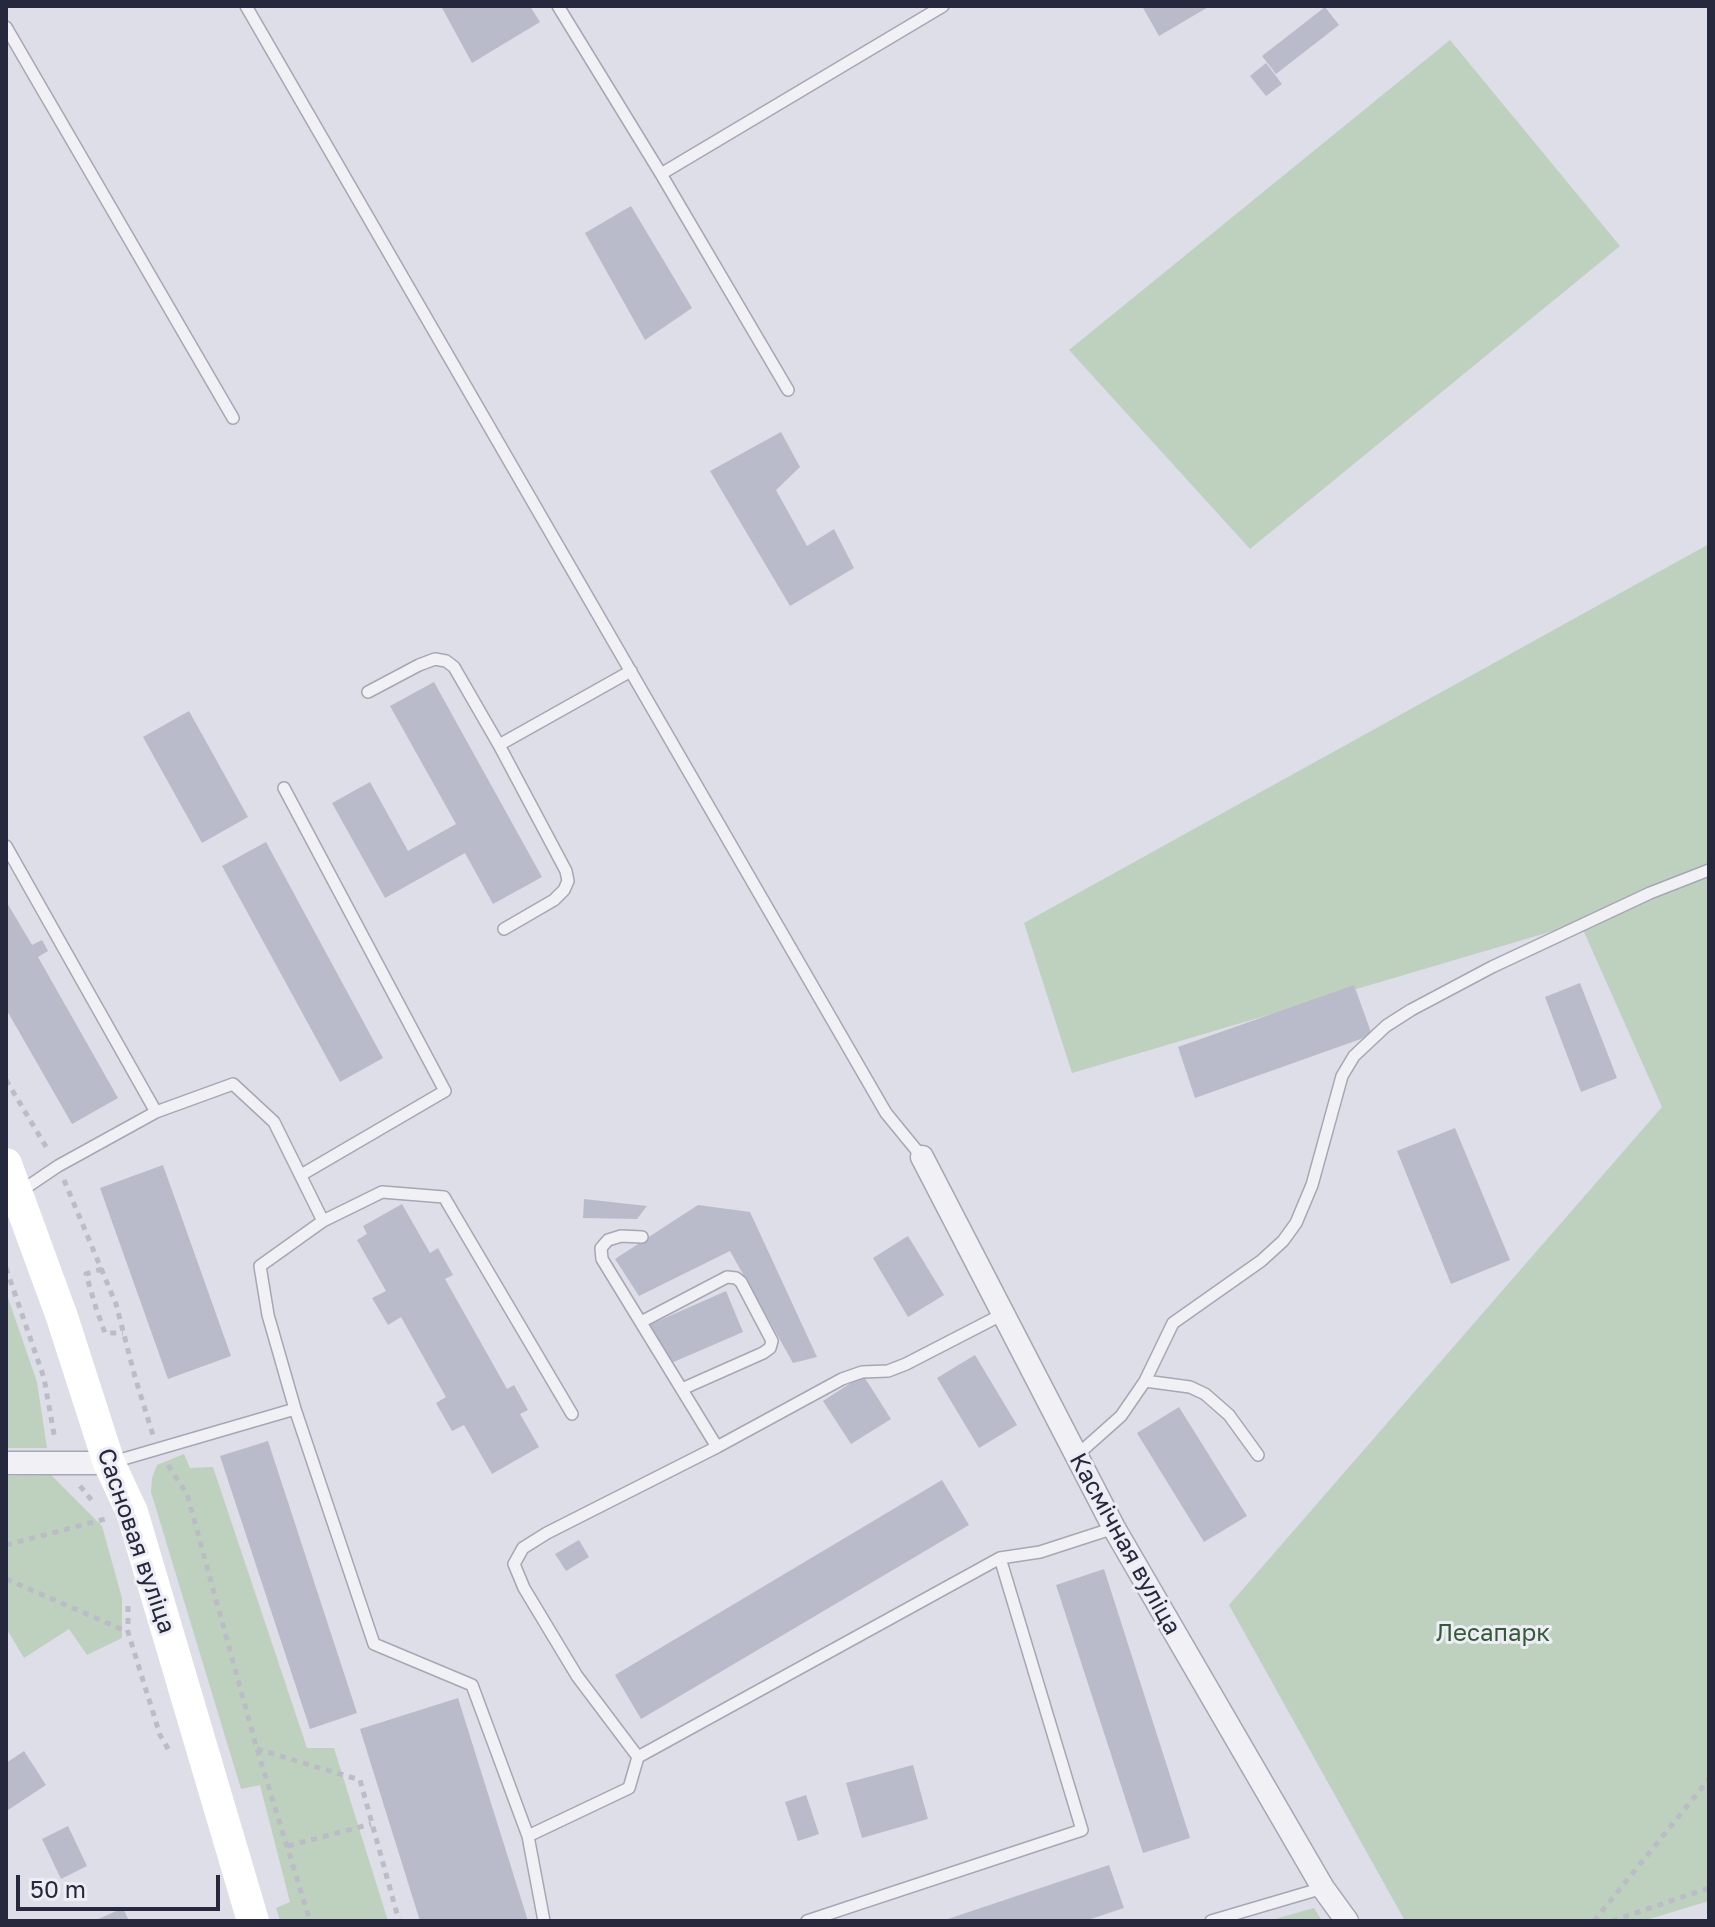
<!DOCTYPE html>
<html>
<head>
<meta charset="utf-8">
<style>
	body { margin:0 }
	#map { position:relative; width:1715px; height:1927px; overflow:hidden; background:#dddee7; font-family:"Golos Text",sans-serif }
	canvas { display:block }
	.frame { position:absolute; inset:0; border:8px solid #26283e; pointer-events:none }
	.scale { position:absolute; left:16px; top:1875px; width:204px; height:36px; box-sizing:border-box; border:4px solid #26283e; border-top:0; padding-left:10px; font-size:24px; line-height:28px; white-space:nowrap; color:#26283e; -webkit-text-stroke:6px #ecedf5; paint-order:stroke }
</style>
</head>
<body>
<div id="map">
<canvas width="1715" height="1927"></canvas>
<div class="frame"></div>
<div class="scale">50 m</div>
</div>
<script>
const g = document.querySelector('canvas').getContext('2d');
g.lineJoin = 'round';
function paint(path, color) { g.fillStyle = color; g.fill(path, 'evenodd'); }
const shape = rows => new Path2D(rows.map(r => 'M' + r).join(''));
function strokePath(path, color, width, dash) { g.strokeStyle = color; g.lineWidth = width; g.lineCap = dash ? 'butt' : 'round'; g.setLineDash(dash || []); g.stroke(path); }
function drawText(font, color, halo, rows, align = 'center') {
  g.font = font + ' "Golos Text",sans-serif'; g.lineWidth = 6; g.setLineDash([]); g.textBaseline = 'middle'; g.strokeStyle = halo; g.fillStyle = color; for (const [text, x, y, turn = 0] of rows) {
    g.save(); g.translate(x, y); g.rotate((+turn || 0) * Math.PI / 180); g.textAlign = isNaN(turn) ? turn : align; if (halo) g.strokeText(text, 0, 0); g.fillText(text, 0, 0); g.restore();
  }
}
paint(shape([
	[1450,40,1620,246,1250,549,1069,350],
	[1709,544,1709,1901,1643,1921,1405,1921,1229,1605,1662,1107,1580,923,1072,1073,1024,923],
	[6,1292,37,1382,47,1448,6,1448],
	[184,1454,190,1468,213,1467,307,1748,334,1748,388,1921,280,1921,276,1908,290,1902,260,1785,241,1789,151,1492,152,1478,157,1465],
	[51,1475,102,1526,122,1598,122,1638,87,1655,69,1629,24,1658,6,1628,6,1476],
	[1314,1908,1322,1921,1268,1921]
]), '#bed1bf');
paint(shape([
	[441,6,530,6,540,22,472,63],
	[1142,6,1210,6,1159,36],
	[1325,7,1339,25,1276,74,1262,56],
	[1266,63,1282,84,1266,96,1250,76],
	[631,206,692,308,645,340,585,233],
	[781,432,800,467,776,490,807,546,834,529,854,568,790,606,710,471],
	[434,682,542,877,493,904,465,853,385,898,332,803,370,782,408,851,456,824,390,706],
	[189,711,248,817,202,843,143,737],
	[266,842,383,1058,340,1082,222,866],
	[6,901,32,945,42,940,48,951,38,957,118,1098,72,1124,6,1009],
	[1580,983,1617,1078,1581,1092,1545,997],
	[1354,985,1372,1035,1195,1098,1178,1047],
	[1455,1128,1510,1260,1451,1284,1397,1151],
	[163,1165,231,1356,168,1379,100,1188],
	[584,1199,647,1206,637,1219,583,1218],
	[402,1204,430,1253,438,1248,453,1275,445,1279,507,1389,514,1385,528,1410,520,1414,539,1447,492,1474,464,1425,452,1431,436,1403,446,1397,401,1317,388,1325,372,1298,386,1291,357,1240,367,1234,363,1226],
	[698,1205,750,1212,817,1357,793,1363,730,1251,639,1296,615,1259],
	[908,1236,944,1295,908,1317,873,1258],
	[726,1291,743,1332,669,1364,649,1325],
	[975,1355,1017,1425,979,1448,937,1378],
	[863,1375,891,1419,851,1444,823,1401],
	[1179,1407,1247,1516,1204,1542,1137,1433],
	[268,1441,357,1713,310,1729,220,1456],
	[942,1480,969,1525,641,1719,615,1675],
	[579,1540,589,1557,566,1571,555,1554],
	[1104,1569,1190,1838,1143,1853,1056,1585],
	[458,1698,528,1921,420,1921,360,1729],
	[24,1751,46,1785,8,1810,6,1807,6,1763],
	[913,1765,928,1819,862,1838,846,1783],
	[806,1795,819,1834,798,1841,785,1802],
	[68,1826,87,1866,61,1879,42,1839],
	[1109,1865,1124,1908,1085,1921,942,1921],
	[123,1908,129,1921,94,1921]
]), '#babbca');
const lane = shape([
	[246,6,886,1113,922,1157],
	[558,6,661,174,788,390],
	[6,27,233,418],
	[661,174,943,6],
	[368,692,419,665,435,659,446,661,454,667,499,745,631,671],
	[499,745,566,871,568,881,564,890,554,900,504,929],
	[284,788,445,1091,301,1175],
	[6,846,156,1112],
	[18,1193,58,1166,156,1112,233,1084,274,1122,323,1221],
	[641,1322,727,1277,736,1278,741,1282,772,1341,770,1348,763,1353,682,1389],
	[1145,1381,1190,1387,1205,1394,1229,1415,1258,1455],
	[295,1409,374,1644,472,1685,528,1836,544,1921],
	[717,1447,842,1379,862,1372,888,1371,906,1364,1003,1314],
	[1076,1456,1121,1416,1145,1381,1173,1323,1261,1261,1283,1241,1296,1223,1312,1185,1342,1076,1354,1056,1386,1026,1411,1010,1492,967,1650,893,1709,870],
	[113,1462,295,1409,268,1315,260,1266,323,1221,382,1192,444,1197,572,1414],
	[638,1757,577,1676,524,1588,514,1564,523,1548,547,1533,717,1447,602,1259,601,1248,608,1240,621,1236,642,1237],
	[528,1836,629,1788,638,1757,1000,1558,1040,1552,1114,1528],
	[807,1921,1082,1830,1000,1558],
	[1211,1921,1323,1888]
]);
const street = shape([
	[922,1157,1114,1528,1323,1888,1347,1921],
	[6,1463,109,1463]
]);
strokePath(lane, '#a6a7b4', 14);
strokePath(street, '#a6a7b4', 25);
strokePath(shape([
	[6,1080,48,1150],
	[64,1180,116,1304,135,1377,153,1435],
	[6,1268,44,1378,55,1440],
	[102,1269,86,1274,96,1308,105,1333,123,1333],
	[168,1465,187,1494,257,1749,310,1921],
	[80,1486,94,1503],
	[6,1545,105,1519],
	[6,1579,128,1632],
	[128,1606,128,1632,160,1735,170,1752],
	[257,1749,360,1780,399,1921],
	[288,1846,371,1824],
	[1594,1921,1709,1779],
	[1612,1921,1709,1888]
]), '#bbbcc5', 5, [6, 6]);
strokePath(lane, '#f0f0f5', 11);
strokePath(street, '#f0f0f5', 22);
strokePath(shape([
	[6,1164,62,1317,109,1463,132,1512,253,1921]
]), '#fff', 32);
drawText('24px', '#26283e', '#ecedf5', [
	["Сасновая вуліца",136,1541,71],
	["Касмічная вуліца",1125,1544,61]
]);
drawText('24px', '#345a38', '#ecedf5', [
	["Лесапарк",1493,1633]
]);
</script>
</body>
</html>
